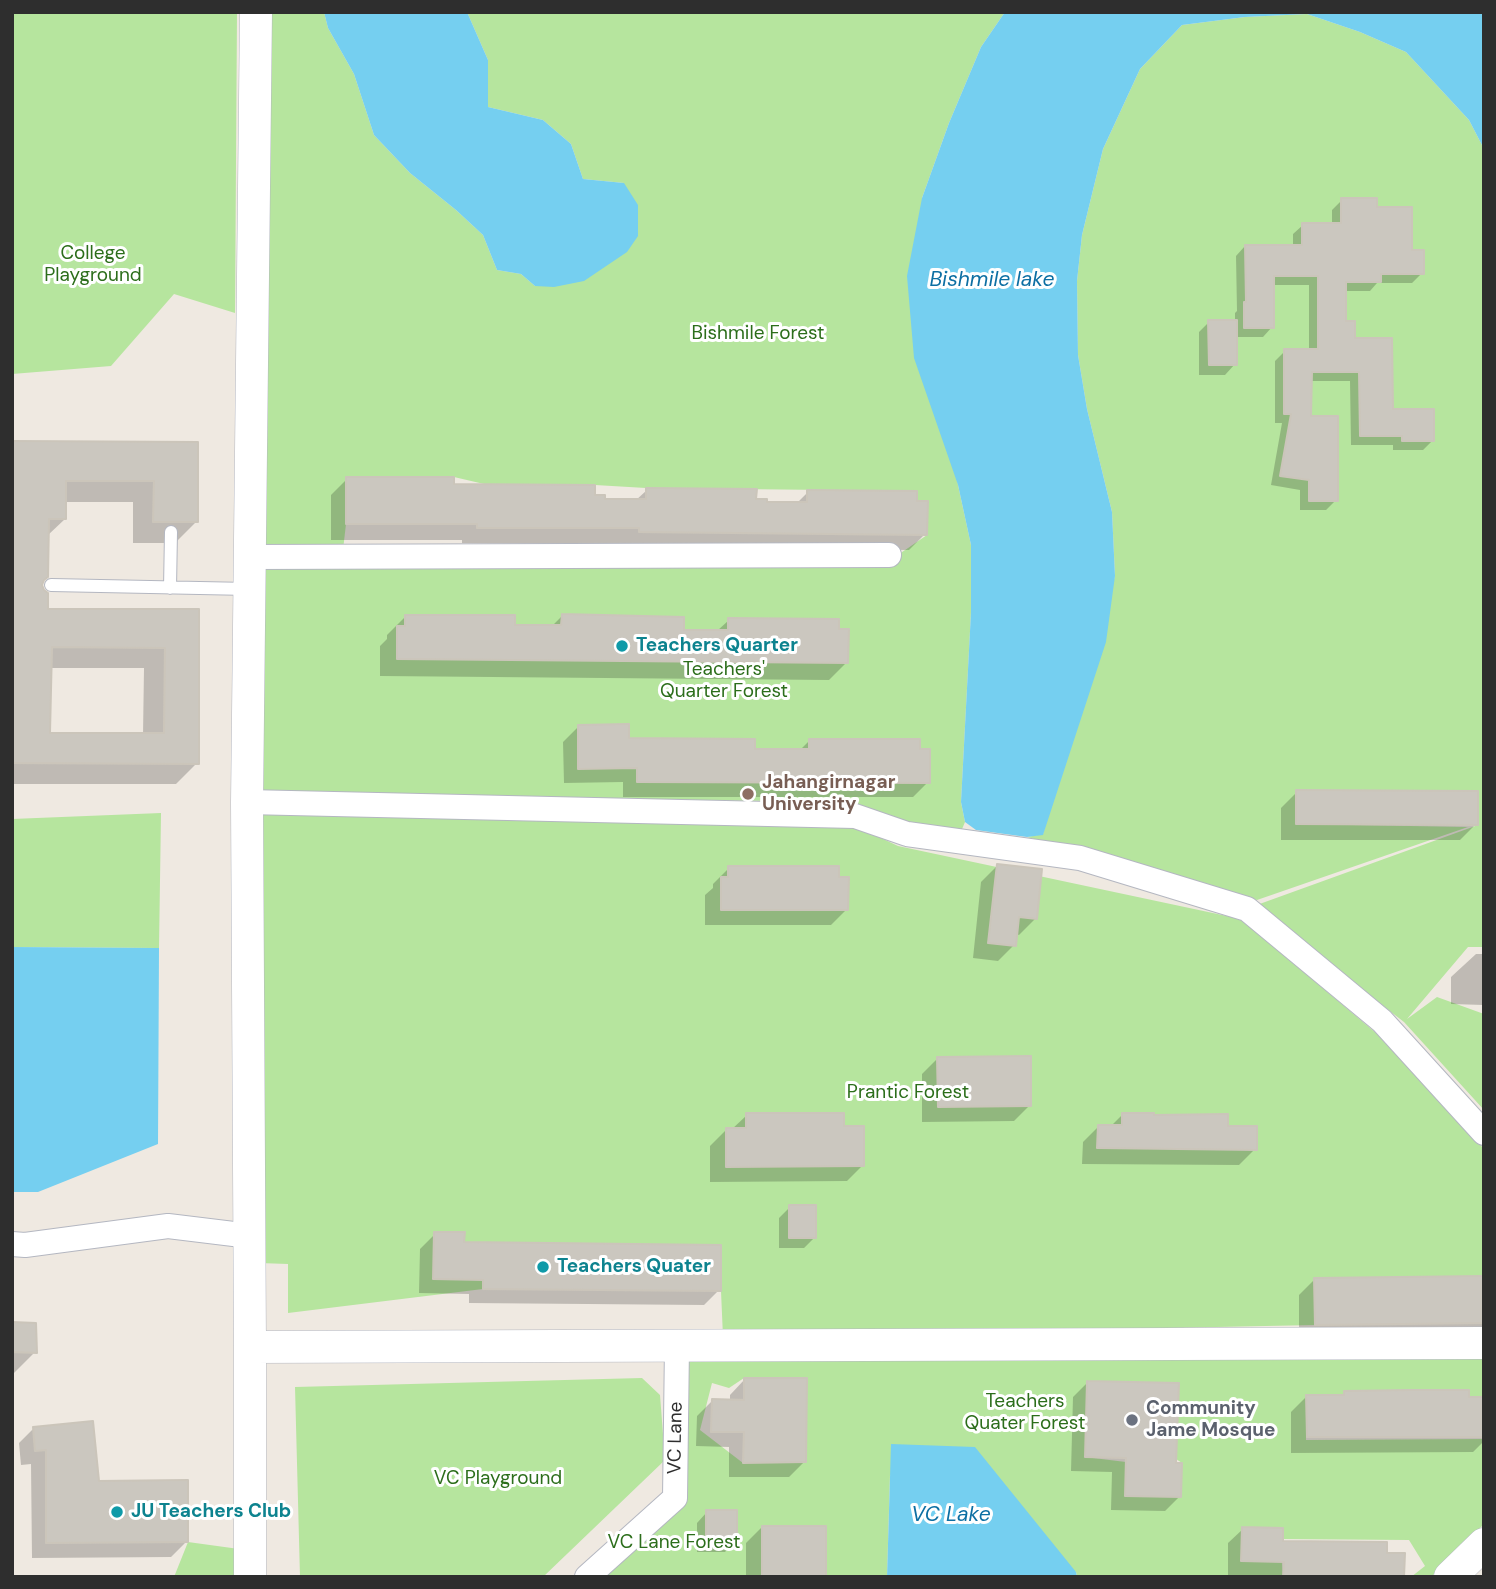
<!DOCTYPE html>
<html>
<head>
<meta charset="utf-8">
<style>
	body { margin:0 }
	#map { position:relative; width:1496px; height:1589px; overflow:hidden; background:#efe9e1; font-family:"DM Sans",sans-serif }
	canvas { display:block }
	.frame { position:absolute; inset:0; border:14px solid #2e2e2e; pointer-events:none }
</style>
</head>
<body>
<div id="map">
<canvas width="1496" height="1589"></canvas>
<div class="frame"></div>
</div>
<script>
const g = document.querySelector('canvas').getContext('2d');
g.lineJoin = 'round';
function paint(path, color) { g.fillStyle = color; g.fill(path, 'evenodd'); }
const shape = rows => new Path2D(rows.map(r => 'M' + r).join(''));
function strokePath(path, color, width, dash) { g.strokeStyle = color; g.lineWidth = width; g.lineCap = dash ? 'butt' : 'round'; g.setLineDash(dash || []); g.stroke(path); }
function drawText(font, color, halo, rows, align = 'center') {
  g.font = font + ' "DM Sans",sans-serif'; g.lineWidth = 6; g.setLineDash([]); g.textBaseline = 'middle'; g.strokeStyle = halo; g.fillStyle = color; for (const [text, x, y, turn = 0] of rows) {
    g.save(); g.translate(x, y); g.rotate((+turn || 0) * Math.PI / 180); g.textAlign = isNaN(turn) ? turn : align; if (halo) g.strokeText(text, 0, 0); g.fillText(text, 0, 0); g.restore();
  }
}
paint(shape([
	[12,12,237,12,235,313,174,294,111,366,12,374],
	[256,12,324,12,328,28,354,74,374,135,410,173,456,210,483,235,497,270,521,274,535,286,624,183,583,179,571,144,543,120,488,107,488,60,467,12,1005,12,981,47,949,123,922,198,958,485,971,545,971,612,961,802,965,822,957,841,856,815,835,801,249,799,254,562,889,561,927,535,928,502,917,501,917,491,646,488,595,485,484,484,454,477,347,477,346,524,343,550,250,557],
	[1307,14,1360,32,1406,52,1469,120,1484,149,1484,947,1468,947,1407,1019,1437,997,1484,1014,1484,1110,1404,1022,1254,906,1478,825,1478,791,1296,824,1468,827,1257,900,1027,837,1043,834,1115,576,1112,512,1087,409,1078,355,1077,281,1082,235,1103,149,1140,69,1182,25,1245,17],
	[613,806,828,813,898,846,1241,919,1376,1033,1484,1149,1484,1276,1315,1278,1315,1325,723,1337,721,1291,721,1245,484,1243,483,1289,288,1313,288,1264,259,1263,251,811,294,816],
	[161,813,159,948,12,947,12,819],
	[1484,1352,1484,1397,1469,1397,1469,1390,1451,1390,1434,1394,1434,1390,1411,1390,1344,1405,1330,1405,1329,1395,1306,1395,1306,1440,1484,1439,1484,1524,1431,1577,1411,1577,1425,1566,1409,1540,1280,1539,1283,1577,1077,1577,1076,1572,890,1475,887,1577,826,1577,825,1526,762,1526,762,1577,587,1577,675,1498,677,1356],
	[744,1378,807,1378,806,1462,743,1463,700,1430,712,1383,729,1388],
	[1087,1381,1178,1383,1176,1459,1182,1463,1181,1497,1126,1496,1126,1462,1085,1457],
	[737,1511,737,1542,707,1542],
	[642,1378,660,1395,665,1460,543,1577,300,1577,295,1387],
	[188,1542,239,1549,241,1577,174,1577]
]), '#b6e59e');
paint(shape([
	[324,12,467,12,488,60,488,107,543,120,571,144,583,179,624,183,638,205,638,236,627,252,584,281,554,287,535,286,521,274,497,270,483,235,456,210,410,173,374,135,354,74,328,28],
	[1005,12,1484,12,1484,149,1469,120,1406,52,1360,32,1307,14,1245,17,1182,25,1140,69,1103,149,1082,235,1077,281,1078,355,1087,409,1112,512,1115,576,1106,642,1043,835,1027,837,976,830,965,822,961,802,971,612,971,545,958,485,914,358,907,276,922,198,949,123,981,47],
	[12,947,159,948,158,1144,38,1192,12,1192],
	[891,1444,975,1447,1076,1572,1077,1577,887,1577]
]), '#75cff0');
paint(shape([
	[1342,200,1375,209,1410,252,1422,273,1412,283,1377,283,1370,291,1345,291,1345,323,1391,411,1433,440,1423,450,1393,450,1393,445,1351,445,1350,381,1310,381,1309,418,1336,500,1326,510,1300,510,1300,490,1271,485,1282,423,1275,423,1275,361,1285,351,1309,351,1309,285,1272,285,1272,327,1263,337,1235,337,1235,364,1225,375,1199,375,1199,332,1209,322,1235,322,1235,313,1237,311,1236,256,1245,246,1293,246,1293,234,1303,225,1332,225,1332,210],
	[12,442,196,444,196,522,175,543,133,543,133,502,65,502,65,519,47,536,40,586,46,610,197,611,197,763,176,784,12,784],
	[50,668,144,668,143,735,49,734],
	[347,479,593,496,603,501,635,501,647,490,754,501,765,503,797,503,808,492,916,503,925,534,909,550,624,548,624,544,462,543,462,540,331,540,331,495],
	[562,616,682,631,717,631,729,620,847,662,829,680,380,676,380,646,387,639,387,635,405,617,513,627,551,627],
	[578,727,627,740,753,751,799,751,810,740,928,782,913,797,623,797,623,782,564,783,563,742],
	[1297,792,1476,824,1460,840,1281,840,1281,808],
	[997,866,1035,919,1019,935,1015,934,1014,945,998,961,973,958,981,882],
	[729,868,847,909,831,925,705,925,705,895,713,888,713,884],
	[1476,954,1484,954,1484,1005,1451,1004,1451,977],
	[938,1058,1030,1105,1014,1121,922,1122,922,1074],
	[747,1115,842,1128,863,1165,847,1181,710,1182,710,1146,726,1130,731,1130],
	[1122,1115,1152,1116,1227,1128,1255,1149,1239,1165,1082,1164,1083,1142,1099,1126,1111,1126],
	[790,1207,814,1238,804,1248,779,1248,779,1218],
	[435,1234,462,1244,719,1290,704,1305,469,1303,469,1294,419,1293,420,1249],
	[1484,1278,1484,1338,1299,1340,1299,1295,1315,1279],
	[12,1324,35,1352,14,1373,12,1372],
	[745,1379,804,1462,789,1477,729,1477,729,1447,696,1446,697,1416,712,1401,730,1401,730,1395],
	[1088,1382,1174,1464,1180,1496,1165,1511,1111,1510,1112,1472,1071,1471,1073,1397],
	[1345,1393,1484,1398,1484,1441,1473,1452,1291,1453,1291,1412,1307,1396,1342,1396],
	[34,1428,98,1482,186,1542,171,1557,32,1558,31,1464,21,1465,19,1443],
	[707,1512,735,1541,725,1552,697,1552,697,1523],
	[762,1527,824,1577,746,1577,746,1543],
	[1243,1529,1281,1542,1385,1555,1402,1577,1270,1577,1270,1576,1228,1575,1228,1543]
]), '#0003');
const building = shape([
	[1341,198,1377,198,1377,207,1412,207,1412,250,1424,250,1424,274,1381,274,1381,282,1346,282,1346,321,1355,321,1355,338,1392,338,1393,409,1434,409,1434,441,1402,441,1402,436,1360,436,1359,372,1312,372,1311,416,1338,416,1338,501,1309,501,1309,480,1280,476,1291,414,1284,414,1284,349,1318,349,1318,276,1274,276,1274,328,1244,328,1244,302,1246,302,1245,245,1302,245,1302,223,1341,223,1341,198],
	[1208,320,1237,320,1237,365,1209,365,1208,320],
	[12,441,198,442,198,522,153,522,154,481,66,481,66,519,49,519,48,577,44,580,42,585,44,590,48,593,48,609,199,609,199,764,12,763,12,441],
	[52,647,165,648,164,733,50,733,52,647],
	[346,477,454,477,454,484,595,485,595,495,605,495,605,499,646,499,646,488,757,489,756,499,767,499,767,502,807,502,807,490,917,491,917,501,928,501,927,535,639,532,639,528,477,528,477,524,346,524,346,477],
	[562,614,684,617,684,630,728,630,728,618,839,619,839,629,849,629,848,663,397,659,397,626,405,626,405,615,515,615,515,625,561,625,562,614],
	[629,724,629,738,755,739,755,749,809,749,809,739,920,739,920,749,930,749,930,783,637,782,637,768,578,769,578,725,629,724],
	[1296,790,1478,791,1478,825,1296,824,1296,790],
	[997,864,1042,869,1037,919,1019,917,1016,946,988,943,997,864],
	[728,866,839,866,839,877,849,877,848,910,721,910,721,877,728,877,728,866],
	[1031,1056,1031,1106,938,1107,937,1057,1031,1056],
	[746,1113,844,1113,844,1126,864,1126,864,1166,726,1167,726,1128,746,1128,746,1113],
	[1122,1113,1154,1113,1154,1115,1228,1114,1228,1126,1257,1126,1257,1150,1097,1148,1098,1125,1122,1125,1122,1113],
	[789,1205,816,1205,816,1238,789,1238,789,1205],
	[434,1232,465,1232,464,1242,721,1245,721,1291,483,1289,483,1280,433,1279,434,1232],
	[1484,1276,1484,1323,1315,1325,1314,1278,1484,1276],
	[12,1322,36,1323,37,1353,12,1352,12,1322],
	[744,1378,807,1378,806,1462,743,1463,744,1432,711,1432,712,1399,744,1400,744,1378],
	[1087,1381,1179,1383,1176,1463,1182,1463,1181,1497,1125,1496,1126,1458,1085,1457,1087,1381],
	[1410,1390,1469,1390,1469,1397,1484,1397,1484,1437,1307,1437,1306,1395,1344,1395,1344,1391,1410,1390],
	[93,1421,99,1481,188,1480,188,1542,46,1543,46,1450,35,1451,33,1427,93,1421],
	[706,1510,737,1510,737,1542,706,1542,706,1510],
	[762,1526,826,1526,826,1577,762,1577,762,1526],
	[1242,1527,1283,1528,1283,1541,1387,1542,1387,1553,1405,1553,1404,1577,1283,1577,1284,1562,1241,1561,1242,1527]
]);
paint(building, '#cbc7bf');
strokePath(building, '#cbc5ba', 2);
const service = shape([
	[51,585,249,589],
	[170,588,171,532]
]);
const minor = shape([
	[250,557,889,555],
	[247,802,855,816,907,834,1080,858,1247,909,1382,1021,1484,1133],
	[12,1244,25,1245,168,1226,250,1236],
	[587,1577,675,1498,677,1345]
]);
const tertiary = shape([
	[250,1347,247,802,256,12],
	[250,1577,250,1347,1484,1343],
	[1450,1577,1484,1544]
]);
strokePath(service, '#b4b7c1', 14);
strokePath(minor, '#b4b7c1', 26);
strokePath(tertiary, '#b4b7c1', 33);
strokePath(service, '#fff', 12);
strokePath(minor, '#fff', 24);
strokePath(tertiary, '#fff', 32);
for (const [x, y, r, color] of [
	[622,646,7,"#0f9aa8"],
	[748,794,7,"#8d6e63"],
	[543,1267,7,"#0f9aa8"],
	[1132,1420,7,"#6b7280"],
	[117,1512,7,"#0f9aa8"]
]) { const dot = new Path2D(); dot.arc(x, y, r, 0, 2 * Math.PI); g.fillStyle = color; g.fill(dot); strokePath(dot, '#fff', 2.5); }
drawText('19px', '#2c6e1b', '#fff', [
	["College",93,254],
	["Playground",93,276],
	["Bishmile Forest",758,334],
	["Teachers'",724,670],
	["Quarter Forest",724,692],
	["Prantic Forest",908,1093],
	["Teachers",1025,1402],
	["Quater Forest",1025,1424],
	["VC Playground",498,1479],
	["VC Lane Forest",674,1543]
]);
drawText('bold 19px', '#0d838f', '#fff', [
	["Teachers Quarter",636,646],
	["Teachers Quater",557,1267],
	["JU Teachers Club",131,1512]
], 'left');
drawText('bold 19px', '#785e54', '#fff', [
	["Jahangirnagar",762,783],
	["University",762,805]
], 'left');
drawText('bold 19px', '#5b616d', '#fff', [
	["Community",1146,1409],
	["Jame Mosque",1146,1431]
], 'left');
drawText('19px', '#2e2e2e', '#fff', [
	["VC Lane",676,1438,-89]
]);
drawText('italic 21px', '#0d6fa3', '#fff', [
	["Bishmile lake",992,280],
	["VC Lake",951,1515]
]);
</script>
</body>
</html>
